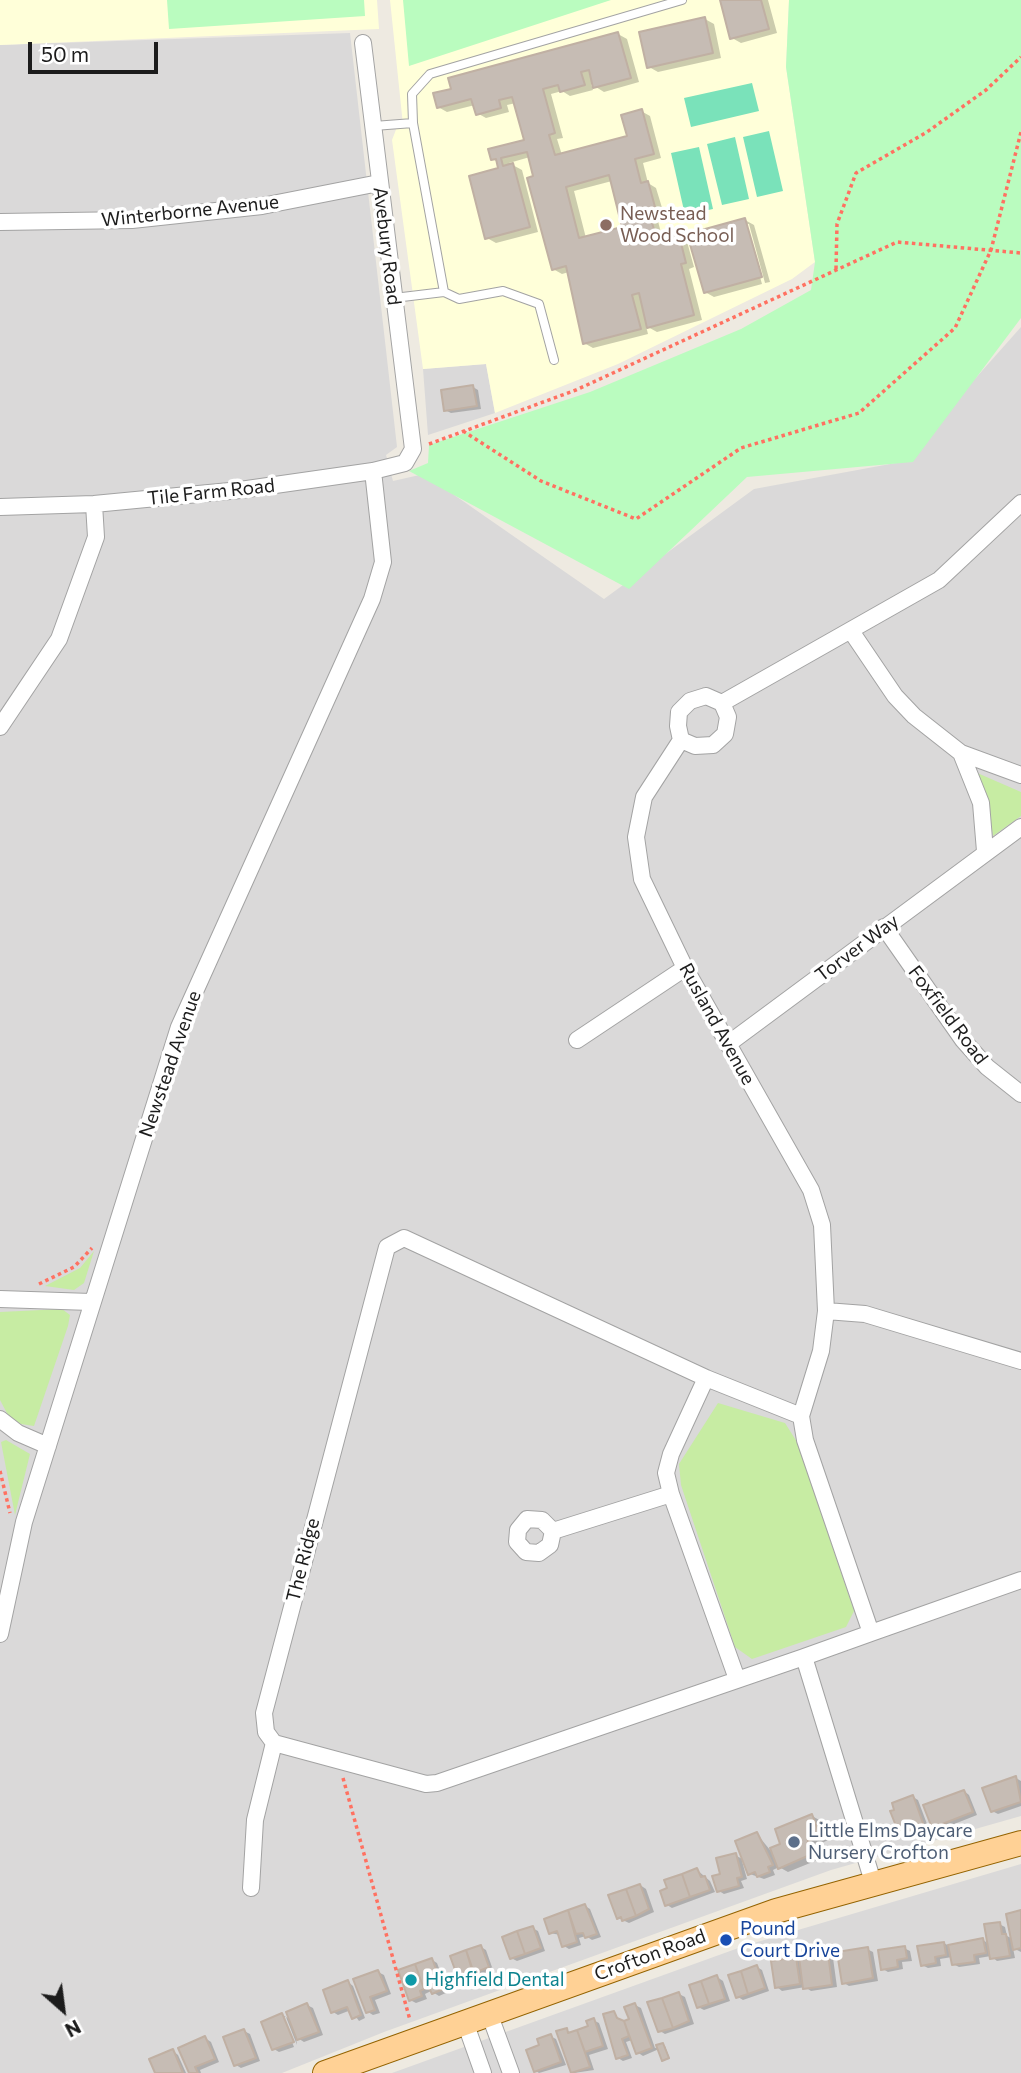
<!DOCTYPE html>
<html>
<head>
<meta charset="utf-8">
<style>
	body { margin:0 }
	#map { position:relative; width:1021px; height:2073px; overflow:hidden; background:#eeeae1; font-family:Commissioner,sans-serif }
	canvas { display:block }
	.north { position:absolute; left:28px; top:1975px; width:70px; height:70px; -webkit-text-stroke:5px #fff; paint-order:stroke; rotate:152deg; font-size:19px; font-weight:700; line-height:28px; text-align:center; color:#1c1c1c }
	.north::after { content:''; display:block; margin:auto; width:24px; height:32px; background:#1c1c1c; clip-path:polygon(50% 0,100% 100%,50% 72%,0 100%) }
	.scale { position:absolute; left:28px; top:42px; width:130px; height:32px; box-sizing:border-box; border:4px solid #1c1c1c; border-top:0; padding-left:9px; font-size:21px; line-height:24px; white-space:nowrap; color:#1c1c1c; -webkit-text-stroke:5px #fff; paint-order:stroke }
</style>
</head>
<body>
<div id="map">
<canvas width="1021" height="2073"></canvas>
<div class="north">N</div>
<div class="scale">50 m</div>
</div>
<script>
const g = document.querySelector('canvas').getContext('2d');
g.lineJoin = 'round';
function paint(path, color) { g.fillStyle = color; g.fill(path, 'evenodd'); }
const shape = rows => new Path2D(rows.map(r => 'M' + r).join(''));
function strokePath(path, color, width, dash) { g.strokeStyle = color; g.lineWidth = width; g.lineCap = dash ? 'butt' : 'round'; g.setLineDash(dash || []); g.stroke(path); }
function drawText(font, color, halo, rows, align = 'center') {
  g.font = font + ' Commissioner,sans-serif'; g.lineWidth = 7; g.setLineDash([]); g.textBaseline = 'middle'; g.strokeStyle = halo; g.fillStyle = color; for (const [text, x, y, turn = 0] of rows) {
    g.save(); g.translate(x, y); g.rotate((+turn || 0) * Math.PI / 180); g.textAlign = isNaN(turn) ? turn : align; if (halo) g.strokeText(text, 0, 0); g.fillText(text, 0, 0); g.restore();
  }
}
paint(shape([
	[350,33,397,447,386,455,393,481,424,474,604,599,754,489,901,462,1021,327,1021,1816,831,1870,384,2032,282,2073,0,2073,0,45],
	[486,364,495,413,428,435,423,369],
	[1021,1864,1021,2073,392,2073,744,1946]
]), '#dad9d9');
paint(shape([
	[0,0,377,0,379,29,0,45],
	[390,0,789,0,786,67,815,262,792,279,618,364,495,413,486,364,423,369,392,140,397,127,403,125]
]), '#ffffd9');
paint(shape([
	[975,772,1021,792,1021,816,993,836,988,802],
	[94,1251,84,1283,74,1290,45,1286,80,1268],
	[62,1309,70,1315,68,1326,34,1426,21,1424,9,1417,0,1400,0,1312],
	[718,1403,785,1423,797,1442,854,1611,846,1627,752,1659,735,1647,681,1485,679,1464],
	[6,1440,30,1454,15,1515,1,1442]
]), '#c7eca3');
paint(shape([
	[167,0,364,0,365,16,169,29],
	[403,0,611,0,409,66],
	[789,0,1021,0,1021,318,913,462,747,477,629,589,409,471,428,463,429,445,590,392,741,329,811,290,815,262,786,67]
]), '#bafcbf');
paint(shape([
	[752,83,759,111,691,127,684,98],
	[769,131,783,191,757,197,743,137],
	[735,137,749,199,722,205,707,144],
	[699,147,713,209,685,215,671,153]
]), '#7ae2ba');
paint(shape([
	[722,0,768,0,777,33,741,43,732,38],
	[705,19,714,24,721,58,658,72,649,67],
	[618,34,627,39,639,82,604,92,591,84,593,90,570,96,562,91,551,94,563,138,557,139,562,155,629,138,641,111,650,116,661,158,643,163,648,183,656,188,663,211,656,213,662,237,678,233,686,238,694,267,689,269,702,320,657,332,646,326,648,334,593,348,584,343,569,272,562,274,553,269,530,157,509,163,522,170,538,232,496,243,487,238,501,169,499,163,493,159,526,141,516,103,507,105,509,112,486,118,477,113,475,105,447,112,438,107],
	[612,181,624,228,586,238,574,191],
	[745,220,754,225,770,282,765,283,749,224,745,224,762,284,714,297,705,292],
	[473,387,478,390,481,409,451,413,445,410],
	[1016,1778,1021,1781,1021,1806,998,1814,992,1811],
	[964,1791,969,1795,977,1815,939,1830,933,1827],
	[913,1797,918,1800,930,1832,919,1836,913,1830,905,1833,899,1830],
	[812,1816,821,1821,828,1840,816,1846,820,1859,788,1872,779,1867,773,1870,775,1875,764,1879,750,1874,744,1860,742,1861,747,1879,741,1881,744,1888,724,1894,719,1891,722,1875,735,1855,744,1860,757,1834,770,1850,782,1845],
	[697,1870,710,1881,715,1892,672,1908,667,1905],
	[640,1885,646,1889,654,1912,629,1923,618,1918],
	[585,1906,590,1909,601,1937,592,1940,586,1936,579,1938,581,1945,569,1949,564,1946,560,1935,550,1933,546,1920],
	[1021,1912,1021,1952,1013,1948,1015,1958,997,1961,991,1956,979,1958,980,1964,959,1967,953,1964,952,1957,940,1959,941,1966,928,1968,922,1965,944,1943,949,1946,983,1940,989,1944,999,1924,1005,1927,1007,1936,1013,1939],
	[532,1928,538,1931,545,1951,517,1961,511,1958],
	[481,1947,486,1950,493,1970,465,1980,460,1977,453,1957],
	[904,1948,910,1951,912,1961,902,1962,903,1969,888,1972,883,1969],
	[867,1949,873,1952,878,1981,849,1986,844,1983],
	[827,1955,833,1958,837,1987,811,1991,805,1987,782,1991,777,1987,795,1959,801,1962],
	[432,1960,437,1963,448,1992,439,1996,431,1991,425,1994,427,1999,416,2003,410,2000],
	[757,1967,762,1970,769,1991,743,2000,738,1997],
	[378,1972,384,1975,391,1994,375,2000,380,2013,373,2015,368,2012,356,1980],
	[717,1977,723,1981,730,2001,704,2010,698,2007],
	[348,1982,353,1986,365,2018,359,2021,351,2010,338,2015,333,2012],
	[679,1994,685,1997,694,2024,665,2034,660,2031],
	[307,2005,313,2008,323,2035,304,2042,296,2037,297,2045,286,2017,291,2020],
	[635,2005,641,2008,655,2048,665,2046,670,2059,663,2060,659,2049,643,2056,637,2052,632,2040,626,2042,632,2058,623,2061,618,2058,614,2013,622,2023,631,2020],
	[282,2015,286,2017,282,2017,294,2047,279,2052,274,2049],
	[593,2020,599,2023,608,2049,589,2055,594,2070,574,2073,566,2030,572,2033,590,2027],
	[244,2031,250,2034,260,2061,241,2068,236,2065],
	[550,2036,556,2039,566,2065,539,2073,536,2071,541,2046],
	[205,2038,211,2042,219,2062,200,2070,201,2073,191,2073],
	[173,2051,178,2055,186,2073,157,2073]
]), '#0003');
const building = shape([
	[720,0,761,0,769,29,730,39,720,0],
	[705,17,713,53,647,68,639,32,705,17],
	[618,32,631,78,593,88,589,70,581,72,585,85,560,92,558,85,543,89,555,133,549,135,555,155,627,136,621,115,642,109,654,154,635,159,641,183,648,181,655,207,648,208,656,237,678,231,686,263,681,264,694,315,647,328,639,293,632,295,641,329,583,344,566,266,552,270,527,178,533,176,527,152,501,158,503,166,513,163,530,227,485,239,469,176,498,168,496,159,491,160,488,149,524,140,512,97,499,100,501,108,476,115,471,99,437,108,433,93,451,89,448,78,618,32],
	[609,175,622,227,579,238,566,187,609,175],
	[745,218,762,277,704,293,687,234,745,218],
	[473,385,477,406,444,411,441,390,473,385],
	[1016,1776,1021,1802,991,1812,982,1788,1016,1776],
	[964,1790,973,1812,932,1828,923,1805,964,1790],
	[913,1795,925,1829,912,1834,910,1826,898,1831,890,1811,894,1810,892,1803,913,1795],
	[812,1814,820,1835,808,1841,812,1854,778,1869,770,1848,780,1844,775,1829,812,1814],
	[757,1832,773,1865,768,1867,770,1872,757,1877,755,1872,748,1875,735,1841,757,1832],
	[736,1853,742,1877,737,1878,739,1886,717,1892,712,1876,720,1874,716,1858,736,1853],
	[697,1868,701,1877,705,1876,710,1890,690,1897,682,1874,697,1868],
	[682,1874,690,1897,665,1906,660,1891,667,1888,664,1880,682,1874],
	[640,1884,649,1909,636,1916,626,1889,640,1884],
	[626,1889,636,1916,622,1921,621,1917,617,1919,608,1895,626,1889],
	[585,1904,597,1934,585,1938,583,1933,576,1934,568,1910,585,1904],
	[568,1910,577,1942,562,1947,557,1931,549,1934,544,1919,568,1910],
	[1021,1910,1021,1948,1013,1950,1006,1914,1021,1910],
	[1000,1922,1002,1934,1006,1934,1010,1956,990,1959,984,1924,1000,1922],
	[533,1926,541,1948,525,1954,517,1931,533,1926],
	[517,1931,525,1954,510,1959,502,1937,517,1931],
	[983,1938,986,1953,974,1955,975,1962,952,1965,948,1945,983,1938],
	[944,1942,946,1955,935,1957,936,1963,921,1966,917,1946,944,1942],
	[481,1945,489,1967,474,1973,466,1950,481,1945],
	[905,1946,907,1958,897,1960,898,1967,881,1970,878,1950,905,1946],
	[868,1947,873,1978,842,1984,837,1952,868,1947],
	[466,1950,473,1973,458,1978,450,1956,466,1950],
	[828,1953,832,1985,803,1989,799,1957,828,1953],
	[796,1957,800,1984,775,1988,771,1961,796,1957],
	[432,1958,443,1989,432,1994,429,1988,424,1989,415,1964,432,1958],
	[415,1964,424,1989,420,1991,422,1996,409,2001,398,1970,415,1964],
	[757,1965,765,1988,748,1994,741,1971,757,1965],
	[378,1970,387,1991,370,1997,375,2010,366,2013,353,1979,378,1970],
	[741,1971,748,1994,736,1998,728,1975,741,1971],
	[717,1975,725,1999,709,2004,701,1981,717,1975],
	[348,1980,361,2015,352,2019,347,2007,331,2013,323,1990,348,1980],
	[701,1981,709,2004,697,2008,689,1985,701,1981],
	[679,1992,689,2021,673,2028,662,1998,679,1992],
	[662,1998,673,2028,658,2032,647,2002,662,1998],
	[307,2003,319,2032,297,2040,286,2012,307,2003],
	[635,2003,652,2048,636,2054,624,2021,629,2019,624,2007,635,2003],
	[614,2011,617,2018,624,2021,629,2036,622,2039,628,2055,616,2059,603,2014,614,2011],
	[282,2013,294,2042,272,2050,261,2022,282,2013],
	[594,2018,603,2046,585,2052,577,2030,588,2026,586,2021,594,2018],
	[567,2028,568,2033,577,2030,590,2067,571,2073,556,2031,567,2028],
	[244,2029,256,2058,234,2066,223,2037,244,2029],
	[551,2034,561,2062,534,2072,526,2050,539,2045,537,2039,551,2034],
	[205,2036,215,2059,195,2067,198,2073,189,2073,178,2048,205,2036],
	[663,2043,669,2058,662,2061,656,2045,663,2043],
	[173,2049,183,2073,155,2073,149,2059,173,2049]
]);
paint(building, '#c6bcb4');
strokePath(building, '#c0b0a3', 2);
const lane = shape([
	[413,123,444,292,459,299,503,291,539,304,554,360],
	[374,126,413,123,412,94,430,74,682,0],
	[394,298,444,292]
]);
const street = shape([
	[0,222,132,220,262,206,379,183],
	[0,507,94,504,240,490,373,471,405,463,413,449,363,43],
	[851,631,895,696,914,716,961,753,1021,775],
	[706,696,722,703,728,717,725,734,713,745,695,746,681,740,678,726,679,712,690,701,706,696],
	[722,703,939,580,1021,503],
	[0,727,59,639,96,537,94,504],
	[681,740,644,797,636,837,642,879,685,968,811,1190,822,1225,826,1311,821,1351,801,1416],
	[961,753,981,803,985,851],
	[884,927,963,1040,987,1067,1021,1094],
	[577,1040,685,968],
	[728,1044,1021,827],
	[0,1299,91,1302],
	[826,1311,865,1314,1021,1361],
	[706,1378,404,1238,387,1247,264,1713,266,1732,274,1743,426,1784,437,1783,804,1657],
	[0,1419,18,1433,48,1446],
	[553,1531,542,1520,527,1519,518,1530,517,1542,526,1552,539,1553,550,1545,553,1531,671,1494],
	[871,1633,1021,1580],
	[0,1634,24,1522,179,1027,372,599,383,562,373,471],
	[737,1679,671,1494,666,1473,671,1454,706,1378,801,1416,805,1440,871,1633,804,1657,873,1882],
	[251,1888,255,1820,274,1743],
	[489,2013,511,2073],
	[465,2022,483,2073]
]);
const primary = shape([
	[325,2073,776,1911,1021,1843]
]);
strokePath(lane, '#a3a3a3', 10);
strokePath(street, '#a3a3a3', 18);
strokePath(primary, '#946300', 26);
strokePath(shape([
	[836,269,837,224,856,173,927,132,986,90,1021,57],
	[463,431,541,481,636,519,741,448,859,413,955,328,991,250,1021,132],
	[429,444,576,390,897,242,1021,253],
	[39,1284,74,1267,92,1248],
	[0,1471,10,1513],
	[343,1778,410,2020]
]), '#ff7161', 3.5, [3.5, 3.5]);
strokePath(lane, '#fff', 8);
strokePath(street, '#fff', 16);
strokePath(primary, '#ffd195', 24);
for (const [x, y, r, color] of [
	[606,225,7,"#8d6e63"],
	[794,1842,7,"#5c6f8a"],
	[726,1940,7,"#1a4fb4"],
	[411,1980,7,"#0f9aa8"]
]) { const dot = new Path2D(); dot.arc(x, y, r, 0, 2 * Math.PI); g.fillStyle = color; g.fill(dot); strokePath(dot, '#fff', 2.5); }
drawText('19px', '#1c1c1c', '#fff', [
	["Winterborne Avenue",190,211,-6],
	["Avebury Road",387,246,83],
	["Tile Farm Road",211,492,-6],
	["Torver Way",857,948,-37],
	["Foxfield Road",948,1015,53],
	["Rusland Avenue",717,1024,61],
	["Newstead Avenue",170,1064,-71],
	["The Ridge",303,1560,-76],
	["Crofton Road",650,1955,-20]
]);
drawText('19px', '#785e54', '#fff', [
	["Newstead",620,214],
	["Wood School",620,236]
], 'left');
drawText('19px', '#4e5e75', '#fff', [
	["Little Elms Daycare",808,1831],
	["Nursery Crofton",808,1853]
], 'left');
drawText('19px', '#164399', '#fff', [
	["Pound",740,1929],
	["Court Drive",740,1951]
], 'left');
drawText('19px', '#0d838f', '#fff', [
	["Highfield Dental",425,1980]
], 'left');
</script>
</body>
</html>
